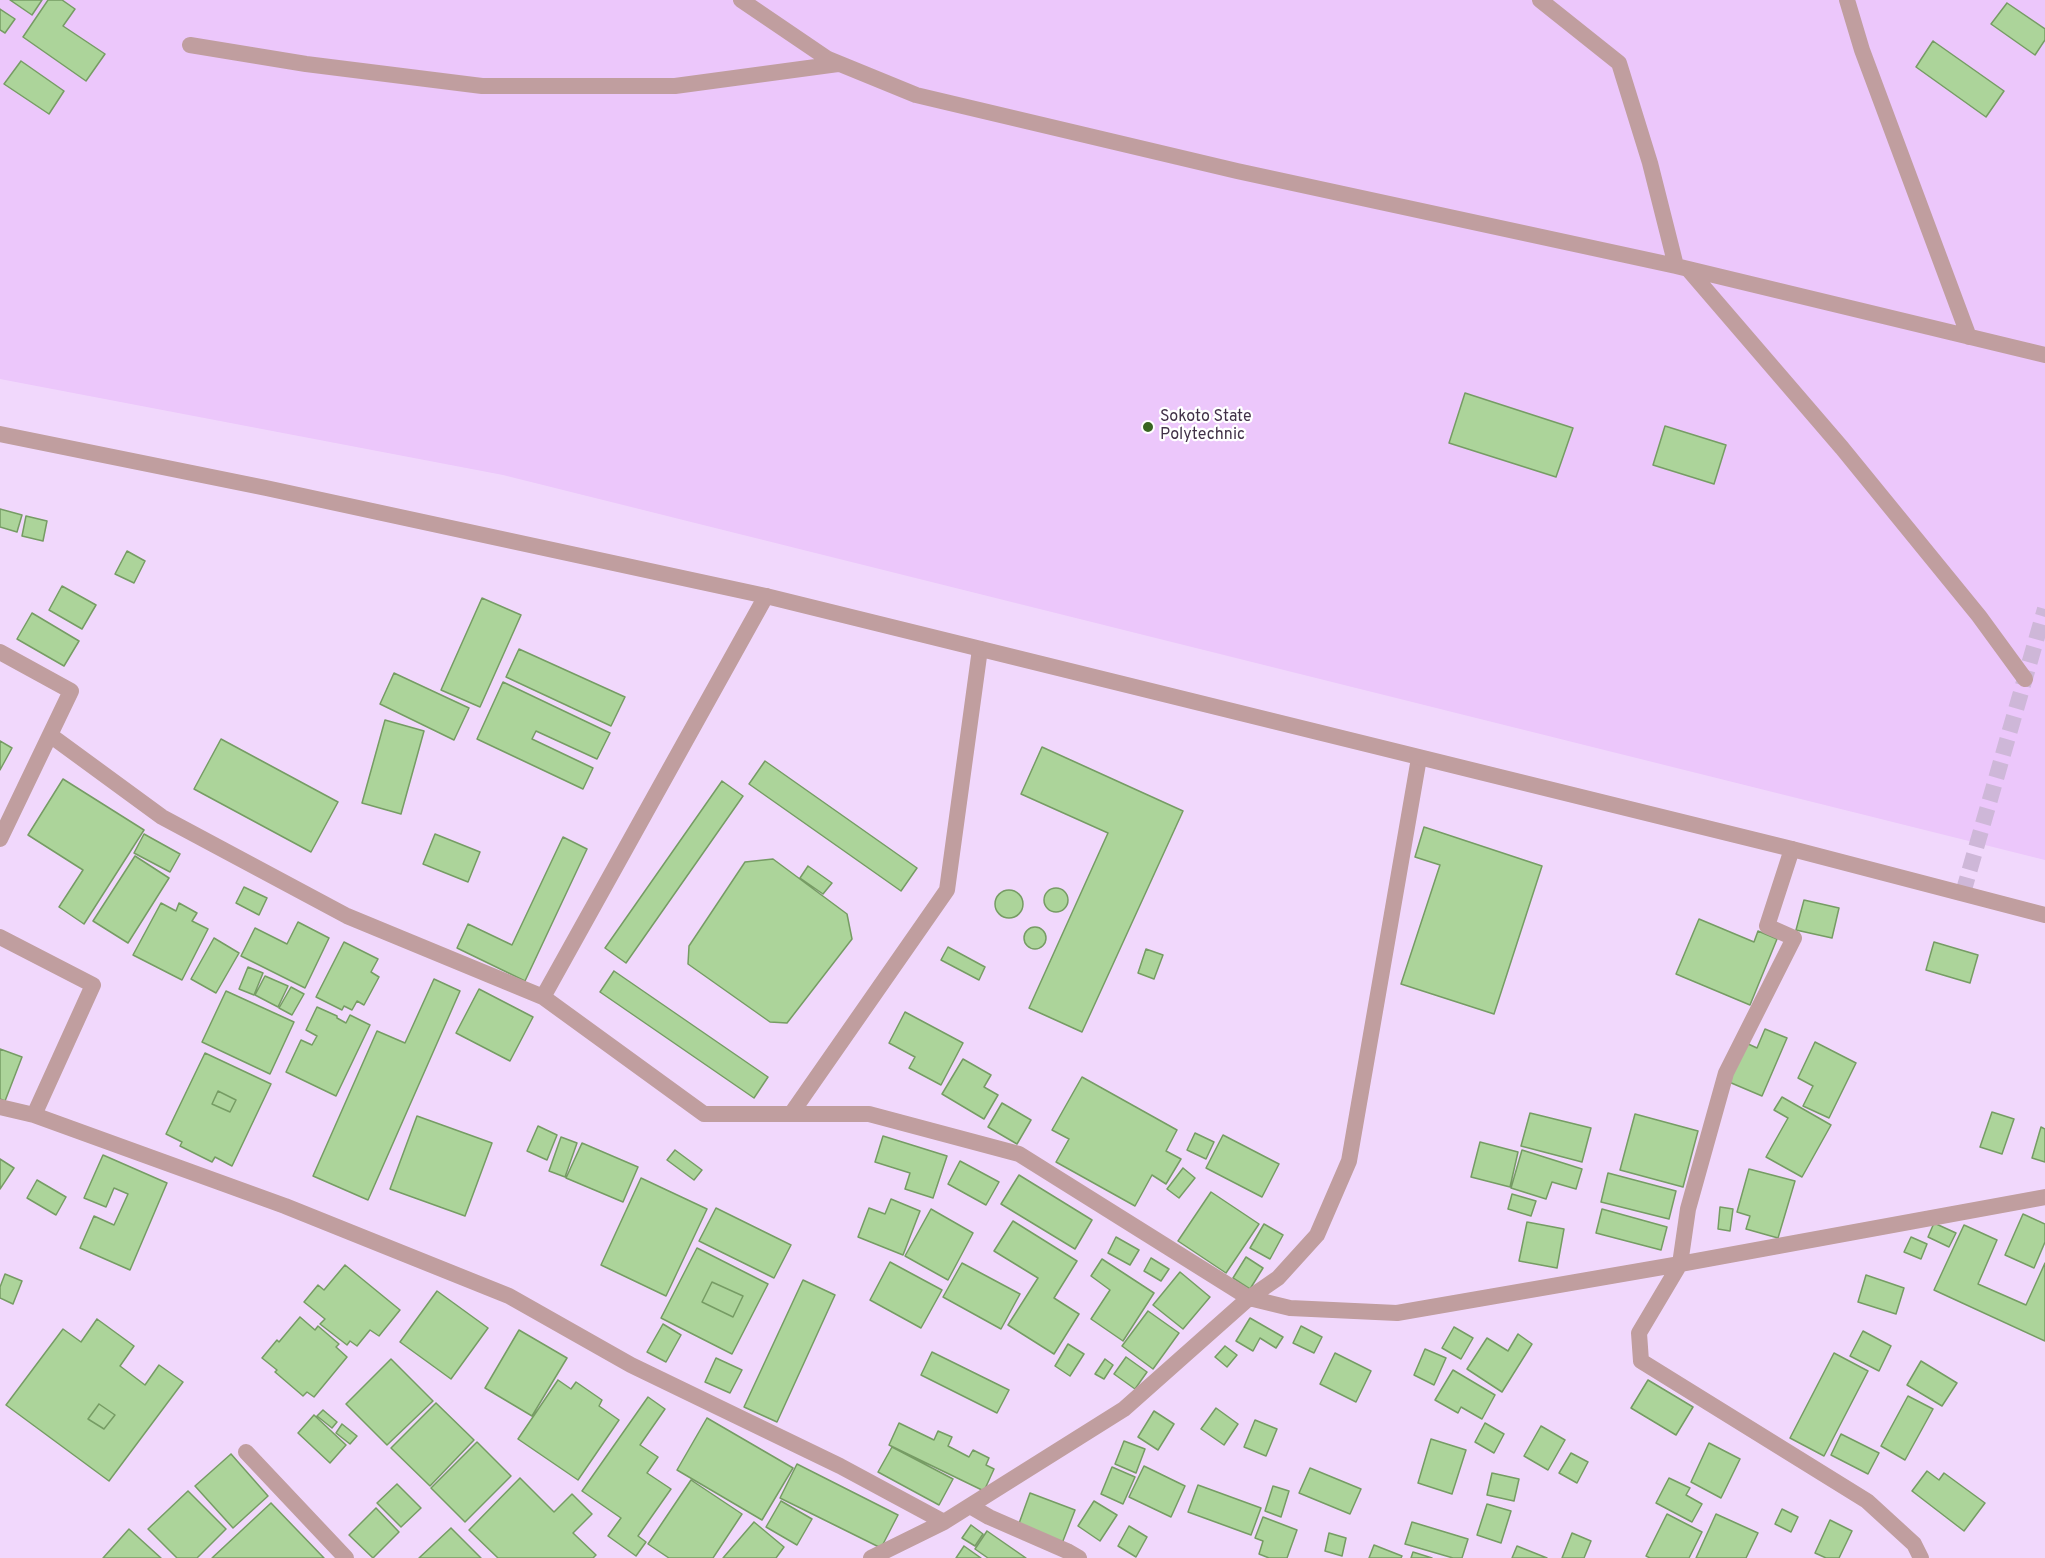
<!DOCTYPE html>
<html>
<head>
<meta charset="utf-8">
<style>
	body { margin:0 }
	canvas { display:block; background:#f1d8fc }
</style>
</head>
<body>
<canvas width="2045" height="1558"></canvas>
<script>
const g = document.querySelector('canvas').getContext('2d');
g.lineJoin = 'round';
function paint(path, color) { g.fillStyle = color; g.fill(path, 'evenodd'); }
const shape = rows => new Path2D(rows.map(r => 'M' + r).join(''));
function strokePath(path, color, width, dash) { g.strokeStyle = color; g.lineWidth = width; g.lineCap = dash ? 'butt' : 'round'; g.setLineDash(dash || []); g.stroke(path); }
function drawText(font, color, halo, rows, align = 'center') {
  g.font = font + ' Overpass,sans-serif'; g.lineWidth = 4.5; g.setLineDash([]); g.textBaseline = 'middle'; g.strokeStyle = halo; g.fillStyle = color; for (const [text, x, y, turn = 0] of rows) {
    g.save(); g.translate(x, y); g.rotate((+turn || 0) * Math.PI / 180); g.textAlign = isNaN(turn) ? turn : align; if (halo) g.strokeText(text, 0, 0); g.fillText(text, 0, 0); g.restore();
  }
}
paint(shape([
	[0,0,2045,0,2045,860,503,475,0,379]
]), '#ecc7fb');
const building = shape([
	[10,0,42,0,32,15,10,0],
	[48,0,62,0,75,9,63,26,105,54,86,81,23,37,48,0],
	[2007,3,2045,29,2045,40,2035,55,1991,24,2007,3],
	[0,9,15,19,5,33,0,30,0,9],
	[1933,41,2004,91,1986,117,1916,67,1933,41],
	[21,61,64,91,49,114,4,84,21,61],
	[1465,393,1573,428,1556,477,1449,443,1465,393],
	[1665,426,1726,445,1714,484,1653,465,1665,426],
	[0,509,22,515,17,532,0,527,0,509],
	[26,516,47,521,43,541,22,536,26,516],
	[127,551,145,561,134,583,115,574,127,551],
	[62,586,96,605,82,629,49,610,62,586],
	[482,598,521,615,480,707,441,690,482,598],
	[32,613,79,641,64,666,17,639,32,613],
	[519,649,625,697,611,726,506,677,519,649],
	[394,673,469,708,454,740,380,704,394,673],
	[503,682,610,733,597,759,536,731,532,739,593,768,583,789,477,739,503,682],
	[385,720,424,731,401,814,362,803,385,720],
	[221,739,338,802,311,852,194,789,221,739],
	[0,741,12,748,0,770,0,741],
	[1042,747,1183,811,1082,1032,1029,1008,1108,833,1021,794,1042,747],
	[765,761,917,868,901,891,749,784,765,761],
	[63,779,144,830,84,924,59,907,83,870,28,835,63,779],
	[722,781,743,796,626,963,605,948,722,781],
	[1424,827,1542,866,1494,1014,1401,984,1440,865,1415,857,1424,827],
	[144,834,180,854,170,872,134,853,144,834],
	[435,834,480,852,468,882,423,864,435,834],
	[563,837,587,849,525,981,457,948,468,924,512,945,563,837],
	[135,856,169,878,128,943,93,921,135,856],
	[773,859,847,914,852,939,787,1023,770,1022,688,964,689,946,745,862,773,859],
	[808,866,832,883,823,894,800,878,808,866],
	[244,887,267,898,259,915,236,903,244,887],
	'1044 900a12 12 0 1 1 24 0a12 12 0 1 1-24 0Z',
	'995 904a14 14 0 1 1 28 0a14 14 0 1 1-28 0Z',
	[1804,900,1839,908,1832,938,1796,930,1804,900],
	[161,903,176,911,179,903,197,913,192,921,208,929,182,980,133,955,161,903],
	[1699,919,1754,942,1758,931,1777,939,1750,1005,1676,974,1699,919],
	[298,922,329,938,305,988,241,956,255,928,287,944,298,922],
	'1024 938a11 11 0 1 1 22 0a11 11 0 1 1-22 0Z',
	[214,938,239,953,216,993,191,979,214,938],
	[344,942,378,959,371,972,379,977,364,1005,357,1001,352,1010,344,1006,342,1010,316,997,344,942],
	[1934,942,1978,955,1970,983,1926,970,1934,942],
	[948,947,985,967,979,980,941,960,948,947],
	[1146,949,1163,955,1154,979,1138,973,1146,949],
	[248,967,263,973,254,995,239,989,248,967],
	[614,971,768,1077,754,1098,600,992,614,971],
	[265,976,288,986,278,1007,255,995,265,976],
	[434,979,460,991,368,1200,313,1176,377,1031,405,1043,434,979],
	[291,987,304,994,292,1015,279,1008,291,987],
	[479,989,533,1017,510,1061,456,1033,479,989],
	[226,991,294,1022,270,1074,202,1042,226,991],
	[317,1007,337,1016,337,1018,346,1023,350,1015,370,1025,336,1096,286,1072,301,1040,312,1045,317,1036,306,1030,317,1007],
	[905,1012,963,1043,941,1085,909,1068,915,1057,889,1043,905,1012],
	[1765,1029,1787,1038,1762,1096,1729,1082,1746,1043,1757,1048,1765,1029],
	[1815,1042,1856,1063,1829,1118,1803,1106,1813,1086,1798,1078,1815,1042],
	[0,1049,22,1057,5,1101,0,1099,0,1049],
	[205,1053,271,1084,232,1166,215,1157,212,1162,180,1146,182,1142,166,1134,205,1053],
	[218,1091,236,1100,230,1112,212,1104,218,1091],
	[963,1059,991,1075,984,1087,998,1095,984,1119,942,1094,963,1059],
	[1082,1077,1177,1130,1166,1151,1181,1159,1166,1184,1152,1175,1135,1206,1056,1162,1069,1139,1052,1130,1082,1077],
	[218,1091,236,1100,230,1112,212,1104,218,1091],
	[1782,1097,1831,1125,1802,1177,1766,1157,1788,1118,1774,1110,1782,1097],
	[1002,1103,1031,1120,1017,1144,988,1127,1002,1103],
	[1992,1112,2014,1119,2002,1154,1980,1147,1992,1112],
	[1530,1113,1591,1128,1582,1162,1521,1146,1530,1113],
	[1635,1114,1698,1131,1683,1187,1620,1170,1635,1114],
	[417,1116,492,1143,465,1216,390,1189,417,1116],
	[538,1126,557,1135,547,1160,527,1151,538,1126],
	[2041,1127,2045,1129,2045,1162,2032,1158,2041,1127],
	[1195,1133,1214,1142,1206,1159,1187,1150,1195,1133],
	[1223,1135,1279,1164,1262,1197,1206,1168,1223,1135],
	[883,1136,947,1156,933,1198,905,1189,910,1173,875,1162,883,1136],
	[561,1137,577,1143,565,1177,549,1171,561,1137],
	[1480,1142,1518,1152,1510,1187,1471,1177,1480,1142],
	[582,1143,638,1167,623,1202,566,1178,582,1143],
	[675,1150,702,1170,694,1180,667,1160,675,1150],
	[1522,1150,1582,1169,1576,1189,1552,1182,1546,1199,1511,1188,1522,1150],
	[103,1155,167,1183,130,1270,80,1248,94,1216,114,1225,128,1194,114,1188,106,1207,84,1198,103,1155],
	[0,1159,14,1168,0,1189,0,1159],
	[960,1161,999,1182,986,1205,948,1184,960,1161],
	[1183,1168,1195,1178,1179,1198,1167,1189,1183,1168],
	[1749,1169,1795,1181,1778,1238,1746,1229,1750,1216,1737,1212,1749,1169],
	[1608,1173,1676,1191,1669,1219,1601,1202,1608,1173],
	[1019,1175,1092,1220,1075,1249,1001,1204,1019,1175],
	[641,1178,707,1209,666,1296,601,1265,641,1178],
	[37,1180,66,1197,56,1215,27,1198,37,1180],
	[1211,1192,1259,1224,1226,1273,1178,1241,1211,1192],
	[1512,1194,1536,1201,1531,1216,1508,1209,1512,1194],
	[891,1199,920,1211,903,1255,858,1237,869,1208,885,1214,891,1199],
	[1720,1207,1733,1209,1730,1231,1718,1229,1720,1207],
	[716,1208,791,1245,774,1278,699,1241,716,1208],
	[931,1209,973,1233,948,1280,905,1256,931,1209],
	[1602,1209,1667,1227,1661,1250,1596,1233,1602,1209],
	[2023,1214,2045,1224,2045,1242,2034,1268,2005,1255,2023,1214],
	[1013,1221,1077,1261,1054,1298,1079,1314,1054,1354,1008,1325,1038,1278,994,1251,1013,1221],
	[1527,1222,1564,1229,1557,1268,1519,1261,1527,1222],
	[1934,1223,1956,1233,1949,1247,1928,1237,1934,1223],
	[1264,1224,1283,1235,1270,1259,1250,1248,1264,1224],
	[1964,1225,1997,1240,1978,1284,2026,1305,2045,1263,2045,1341,1934,1290,1964,1225],
	[1116,1237,1139,1250,1130,1265,1108,1253,1116,1237],
	[1911,1237,1927,1244,1921,1259,1904,1252,1911,1237],
	[697,1248,768,1284,732,1354,661,1318,697,1248],
	[712,1282,743,1296,733,1317,702,1302,712,1282],
	[1246,1257,1263,1268,1250,1289,1233,1278,1246,1257],
	[1151,1258,1169,1269,1161,1281,1144,1271,1151,1258],
	[1102,1259,1154,1293,1123,1341,1091,1319,1110,1290,1091,1276,1102,1259],
	[890,1262,942,1290,921,1328,870,1300,890,1262],
	[962,1263,1020,1294,1001,1329,943,1297,962,1263],
	[345,1265,400,1310,379,1336,370,1330,357,1346,350,1341,347,1345,320,1324,325,1319,304,1302,318,1285,324,1290,345,1265],
	[1180,1272,1210,1297,1183,1329,1153,1305,1180,1272],
	[5,1274,22,1281,13,1304,0,1298,0,1287,5,1274],
	[1866,1275,1904,1288,1896,1314,1858,1302,1866,1275],
	[803,1280,835,1295,777,1422,744,1407,803,1280],
	[712,1282,743,1296,733,1317,702,1302,712,1282],
	[437,1291,488,1328,451,1379,400,1342,437,1291],
	[1148,1311,1179,1333,1153,1369,1122,1346,1148,1311],
	[300,1317,315,1330,318,1326,339,1344,336,1347,347,1357,314,1397,307,1392,303,1396,275,1372,277,1370,262,1358,277,1340,279,1342,300,1317],
	[1250,1318,1283,1337,1276,1348,1260,1338,1253,1351,1236,1341,1250,1318],
	[97,1319,134,1346,120,1366,145,1385,159,1365,183,1382,109,1481,6,1405,63,1329,81,1342,97,1319],
	[99,1404,115,1415,104,1429,88,1419,99,1404],
	[663,1324,681,1335,666,1362,647,1352,663,1324],
	[1301,1326,1322,1337,1314,1353,1293,1343,1301,1326],
	[1454,1327,1473,1338,1461,1359,1442,1348,1454,1327],
	[519,1330,567,1358,532,1416,485,1388,519,1330],
	[1863,1331,1891,1346,1879,1371,1850,1356,1863,1331],
	[1518,1334,1532,1344,1502,1392,1467,1369,1487,1338,1508,1351,1518,1334],
	[1068,1344,1084,1354,1070,1376,1055,1366,1068,1344],
	[1225,1346,1237,1355,1227,1367,1215,1357,1225,1346],
	[1425,1349,1446,1358,1434,1385,1414,1375,1425,1349],
	[932,1352,1009,1390,997,1413,921,1375,932,1352],
	[1335,1353,1371,1371,1356,1402,1320,1384,1335,1353],
	[1834,1353,1868,1371,1824,1456,1790,1438,1834,1353],
	[1126,1357,1147,1372,1135,1389,1114,1374,1126,1357],
	[716,1358,742,1370,730,1393,705,1382,716,1358],
	[391,1359,433,1401,387,1445,346,1404,391,1359],
	[1105,1359,1113,1365,1104,1379,1095,1374,1105,1359],
	[1921,1361,1957,1383,1942,1406,1907,1385,1921,1361],
	[1453,1370,1495,1395,1482,1419,1461,1407,1458,1413,1435,1400,1453,1370],
	[558,1380,571,1389,576,1382,602,1400,599,1406,619,1420,578,1480,518,1439,558,1380],
	[1648,1380,1693,1407,1676,1435,1631,1408,1648,1380],
	[1908,1396,1933,1409,1905,1460,1881,1446,1908,1396],
	[648,1397,665,1409,640,1445,658,1457,647,1473,671,1489,638,1536,646,1542,636,1556,608,1536,621,1518,582,1491,648,1397],
	[436,1403,474,1440,430,1486,391,1448,436,1403],
	[99,1404,115,1415,104,1429,88,1419,99,1404],
	[1216,1408,1238,1424,1224,1445,1201,1429,1216,1408],
	[323,1410,337,1422,332,1428,317,1416,323,1410],
	[1154,1411,1174,1424,1158,1450,1138,1437,1154,1411],
	[314,1415,346,1445,330,1463,298,1433,314,1415],
	[707,1418,793,1468,762,1520,677,1470,707,1418],
	[1255,1420,1277,1429,1266,1456,1244,1447,1255,1420],
	[899,1423,934,1440,938,1431,952,1437,948,1446,969,1457,973,1450,989,1458,986,1465,994,1469,984,1491,889,1445,899,1423],
	[1485,1423,1504,1434,1494,1453,1475,1442,1485,1423],
	[342,1424,357,1436,350,1444,336,1433,342,1424],
	[1541,1426,1565,1440,1548,1470,1524,1456,1541,1426],
	[1841,1434,1879,1453,1868,1474,1831,1455,1841,1434],
	[1431,1439,1466,1450,1452,1494,1418,1483,1431,1439],
	[1124,1441,1145,1449,1136,1473,1115,1464,1124,1441],
	[477,1442,511,1476,465,1522,431,1488,477,1442],
	[1709,1443,1740,1459,1721,1498,1691,1482,1709,1443],
	[892,1447,953,1479,939,1505,878,1472,892,1447],
	[1571,1453,1588,1462,1577,1483,1559,1473,1571,1453],
	[231,1454,268,1496,233,1528,195,1486,231,1454],
	[797,1464,898,1515,881,1548,780,1498,797,1464],
	[1144,1466,1185,1486,1171,1517,1129,1497,1144,1466],
	[1112,1467,1135,1477,1123,1504,1101,1494,1112,1467],
	[1310,1468,1361,1489,1350,1514,1299,1493,1310,1468],
	[1927,1471,1939,1480,1944,1473,1985,1503,1964,1531,1912,1491,1927,1471],
	[1492,1473,1519,1479,1514,1501,1487,1495,1492,1473],
	[520,1478,554,1512,572,1494,592,1514,573,1533,596,1555,593,1558,498,1558,469,1530,520,1478],
	[1669,1478,1690,1488,1686,1495,1702,1504,1692,1522,1656,1503,1669,1478],
	[691,1480,742,1514,713,1558,669,1558,648,1544,691,1480],
	[397,1484,421,1508,401,1527,377,1503,397,1484],
	[1198,1485,1261,1508,1251,1535,1188,1512,1198,1485],
	[1273,1486,1289,1491,1281,1517,1265,1511,1273,1486],
	[188,1491,226,1529,197,1558,177,1558,148,1529,188,1491],
	[1030,1493,1075,1510,1061,1546,1017,1529,1030,1493],
	[781,1501,812,1519,797,1545,766,1527,781,1501],
	[1094,1501,1117,1515,1100,1541,1078,1526,1094,1501],
	[271,1503,324,1558,212,1558,271,1503],
	[1487,1504,1511,1511,1501,1543,1477,1535,1487,1504],
	[376,1508,399,1532,373,1558,349,1535,376,1508],
	[1782,1509,1798,1517,1791,1532,1775,1524,1782,1509],
	[1667,1514,1702,1532,1689,1558,1650,1558,1646,1556,1667,1514],
	[1716,1514,1758,1533,1746,1558,1696,1558,1716,1514],
	[1263,1517,1297,1530,1287,1558,1269,1558,1259,1554,1263,1541,1255,1538,1263,1517],
	[1830,1520,1852,1531,1839,1558,1826,1558,1815,1553,1830,1520],
	[754,1522,784,1547,776,1558,723,1558,754,1522],
	[1412,1522,1468,1539,1462,1558,1453,1558,1405,1544,1412,1522],
	[971,1525,983,1534,975,1546,962,1538,971,1525],
	[1129,1526,1147,1537,1136,1557,1118,1546,1129,1526],
	[451,1528,481,1558,419,1558,451,1528],
	[129,1529,161,1558,103,1558,129,1529],
	[987,1531,1026,1558,988,1558,975,1549,987,1531],
	[1329,1533,1346,1538,1342,1556,1325,1551,1329,1533],
	[1572,1533,1591,1541,1584,1558,1562,1558,1572,1533],
	[1374,1545,1402,1556,1401,1558,1369,1558,1374,1545],
	[964,1546,981,1558,956,1558,964,1546],
	[1517,1546,1547,1558,1512,1558,1517,1546],
	[1413,1552,1432,1558,1411,1558,1413,1552]
]);
paint(building, '#acd49a');
strokePath(building, '#769c64', 1.5);
strokePath(shape([
	[1963,893,2045,609]
]), '#ceb7d8', 16, [16, 8]);
strokePath(shape([
	[741,0,828,59,916,95,1237,171,1676,266,2045,355],
	[1540,0,1619,63,1650,163,1676,266],
	[1847,0,1862,50,1969,337],
	[190,45,306,64,482,86,675,86,838,64],
	[1688,269,1842,448,1979,616,2025,679],
	[0,652,71,691,0,839],
	[50,735,162,817,347,916,543,997,704,1114,869,1114,1019,1154,1249,1298,1290,1308,1397,1313,1680,1264,2045,1197],
	[1792,849,1767,926,1794,938,1726,1073,1688,1209,1680,1264,1639,1333,1641,1361,1867,1501,1914,1544,1921,1558],
	[0,937,93,985,34,1115],
	[543,997,766,596],
	[0,1107,34,1115,285,1206,509,1296,631,1365,840,1466,944,1522],
	[791,1114,947,890,980,649],
	[246,1452,346,1558],
	[970,1506,989,1517,1067,1551,1079,1558],
	[871,1558,944,1522,1124,1409,1249,1298,1278,1278,1317,1235,1349,1161,1419,758]
]), '#c09e9f', 16);
strokePath(shape([
	[0,434,266,488,766,596,1792,849,2045,915]
]), '#c09e9f', 16);
for (const [x, y, r, color] of [
	[1148,427,6,"#396421"]
]) { const dot = new Path2D(); dot.arc(x, y, r, 0, 2 * Math.PI); g.fillStyle = color; g.fill(dot); strokePath(dot, '#fff', 2); }
drawText('16px', '#413148', '#fff', [
	["Sokoto State",1160,418],
	["Polytechnic",1160,436]
], 'left');
</script>
</body>
</html>
